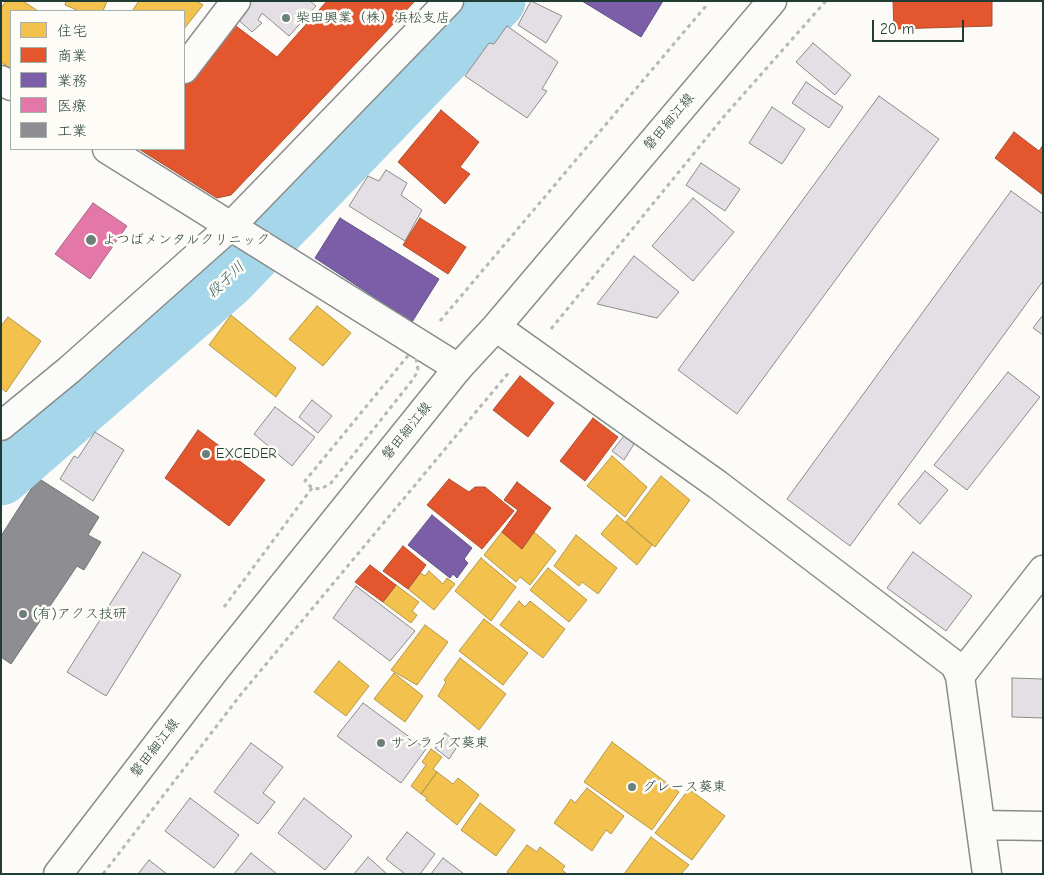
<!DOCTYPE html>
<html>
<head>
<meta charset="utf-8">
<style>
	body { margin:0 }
	#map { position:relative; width:1044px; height:875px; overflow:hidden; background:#fcfbf8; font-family:"Comic Neue","Klee One",sans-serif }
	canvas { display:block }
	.frame { position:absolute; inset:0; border:2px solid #1f3d34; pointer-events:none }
	.legend { position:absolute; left:10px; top:10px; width:175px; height:140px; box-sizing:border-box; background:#fdfcf7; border:1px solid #a4b0a9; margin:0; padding:6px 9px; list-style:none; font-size:15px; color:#1f3d34 }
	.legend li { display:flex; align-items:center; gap:10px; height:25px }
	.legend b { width:25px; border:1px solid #a4b0a9 }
	.scale { position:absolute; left:872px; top:20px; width:92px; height:22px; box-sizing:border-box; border:2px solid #1f3d34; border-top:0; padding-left:6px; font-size:15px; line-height:18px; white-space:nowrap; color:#1f3d34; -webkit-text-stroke:4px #fdfcf7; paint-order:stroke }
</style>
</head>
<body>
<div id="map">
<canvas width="1044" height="875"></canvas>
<div class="frame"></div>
<ul class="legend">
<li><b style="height:14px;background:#f2c14e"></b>住宅</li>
<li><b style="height:14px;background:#e4572e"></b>商業</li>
<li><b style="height:14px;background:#7b5ea7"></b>業務</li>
<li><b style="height:14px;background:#e377a8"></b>医療</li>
<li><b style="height:14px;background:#8d8d92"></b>工業</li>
</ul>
<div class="scale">20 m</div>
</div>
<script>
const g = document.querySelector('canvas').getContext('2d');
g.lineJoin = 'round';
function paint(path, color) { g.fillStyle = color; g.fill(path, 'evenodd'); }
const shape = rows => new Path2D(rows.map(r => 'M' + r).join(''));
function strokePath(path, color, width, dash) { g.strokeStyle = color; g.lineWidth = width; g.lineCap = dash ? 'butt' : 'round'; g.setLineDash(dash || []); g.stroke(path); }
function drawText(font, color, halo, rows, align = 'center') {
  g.font = font + ' "Comic Neue","Klee One",sans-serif'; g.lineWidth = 5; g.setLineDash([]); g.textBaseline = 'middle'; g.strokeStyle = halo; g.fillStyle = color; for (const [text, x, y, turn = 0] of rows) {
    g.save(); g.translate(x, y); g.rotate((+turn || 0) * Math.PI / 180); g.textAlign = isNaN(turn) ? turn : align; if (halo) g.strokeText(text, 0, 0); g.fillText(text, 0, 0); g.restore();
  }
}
const homes = shape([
	[6,1,23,1,38,11,11,11,11,69,1,62,1,8,6,1],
	[66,1,107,1,103,11,79,11,65,5,66,1],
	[139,1,197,1,203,5,184,29,184,11,132,11,139,1],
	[317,306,351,333,323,366,289,339,317,306],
	[231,315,296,368,276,397,209,345,231,315],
	[8,317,41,341,6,392,1,388,1,326,8,317],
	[612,456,647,487,625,517,587,486,612,456],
	[661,476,690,500,655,547,626,522,661,476],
	[617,515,652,545,637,565,601,534,617,515],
	[502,532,522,549,534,532,556,551,530,585,520,577,516,582,484,555,502,532],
	[576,535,617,568,598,594,582,582,579,586,554,566,576,535],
	[481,558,516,587,491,621,455,591,481,558],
	[548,568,587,600,569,622,530,590,548,568],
	[429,571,443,584,447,578,455,584,434,610,408,589,420,573,425,576,429,571],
	[396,585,419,602,412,611,417,615,411,623,383,602,396,585],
	[519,601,525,607,530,601,565,629,543,658,500,625,519,601],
	[484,619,528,653,503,685,459,651,484,619],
	[425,625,448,642,417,685,391,670,425,625],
	[460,658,506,694,479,730,438,696,446,682,444,680,460,658],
	[339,661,369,686,346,716,314,692,339,661],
	[394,673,423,696,405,722,374,699,394,673],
	[612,742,679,792,652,830,584,782,612,742],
	[431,749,442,757,433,769,437,772,421,794,411,786,426,765,422,762,431,749],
	[437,772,453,784,458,778,479,795,457,825,426,800,427,798,421,794,437,772],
	[587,788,624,816,611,834,606,830,592,851,554,823,571,799,575,803,587,788],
	[689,789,725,816,692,860,655,833,689,789],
	[480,803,515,830,496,856,461,830,480,803],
	[651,837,689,865,681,874,624,874,651,837],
	[527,845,537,852,540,847,565,866,562,870,567,874,510,874,507,872,527,845]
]);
paint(homes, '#f2c14e');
strokePath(homes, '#b39946', 1);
const shops = shape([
	[327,1,415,1,231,195,217,198,139,149,184,149,184,86,232,23,277,57,327,1],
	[893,1,992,1,992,26,894,29,893,1],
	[441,110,479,142,460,167,470,174,445,204,398,162,441,110],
	[1014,132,1039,151,1043,145,1043,195,995,158,1014,132],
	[420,218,466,247,448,274,403,245,420,218],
	[520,376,554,403,528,437,493,410,520,376],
	[593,418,618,437,585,481,560,461,593,418],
	[198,430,265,480,229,526,165,478,198,430],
	[449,479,469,492,475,487,485,487,514,511,482,549,427,505,449,479],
	[517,482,551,508,522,549,502,532,518,510,504,500,517,482],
	[403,546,426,565,408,589,383,571,403,546],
	[370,565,396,585,383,602,355,582,370,565]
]);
paint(shops, '#e4572e');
strokePath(shops, '#a94f30', 1);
const offices = shape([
	[582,1,663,1,641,37,582,1],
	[340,218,439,279,412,322,315,258,340,218],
	[432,515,472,548,464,559,468,563,457,578,453,574,450,578,408,545,432,515]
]);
paint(offices, '#7b5ea7');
strokePath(offices, '#5f5484', 1);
const health = shape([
	[93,203,127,226,90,279,55,254,93,203]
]);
paint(health, '#e377a8');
strokePath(health, '#a86685', 1);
const industry = shape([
	[38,478,99,517,88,535,101,542,84,570,77,566,11,664,1,657,1,536,38,478]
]);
paint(industry, '#8d8d92');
strokePath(industry, '#6c7576', 1);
strokePath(shape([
	[1,478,229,280,498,1]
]), '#a6d6e9', 55);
const building = shape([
	[247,1,310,1,316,6,289,36,262,13,258,20,262,23,252,32,235,17,247,1],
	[531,1,562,16,546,43,518,25,531,1],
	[507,26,558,62,542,89,547,91,527,118,465,76,489,43,494,44,507,26],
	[813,43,851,75,835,95,796,62,813,43],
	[806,82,843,107,829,128,792,103,806,82],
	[879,96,939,139,737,414,678,370,879,96],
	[772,107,805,129,782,164,749,143,772,107],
	[701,163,740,189,725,211,686,185,701,163],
	[386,170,407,183,401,195,422,210,405,241,349,206,368,176,379,181,386,170],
	[1011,191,1043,214,1043,281,850,546,787,499,1011,191],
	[693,198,734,232,693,281,652,246,693,198],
	[634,256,679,292,657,318,597,304,634,256],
	[1043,315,1043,335,1033,328,1043,315],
	[1008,372,1040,397,967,490,934,465,1008,372],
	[312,400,332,416,318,433,299,417,312,400],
	[275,407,315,437,292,466,254,434,275,407],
	[95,432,124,450,93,501,60,479,74,456,78,458,95,432],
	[624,436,634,444,624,460,612,451,624,436],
	[925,471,948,490,920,524,898,504,925,471],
	[143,552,181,575,106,696,67,672,143,552],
	[913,552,972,596,946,631,887,588,913,552],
	[356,586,415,631,390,661,333,618,356,586],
	[1012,678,1043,679,1043,718,1012,717,1012,678],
	[363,703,426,749,401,783,337,736,363,703],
	[445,733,459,744,449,759,435,748,445,733],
	[251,743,283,767,263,793,275,802,258,824,214,792,251,743],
	[190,798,239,835,214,868,165,831,190,798],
	[304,798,352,836,325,870,278,833,304,798],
	[407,832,435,854,420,874,405,874,386,859,407,832],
	[251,853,277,874,234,874,251,853],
	[368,857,387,874,354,874,368,857],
	[443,858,464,874,431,874,443,858],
	[149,860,167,874,138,874,149,860]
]);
paint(building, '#e4dee5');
strokePath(building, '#888d8a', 1);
const street = shape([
	[184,69,236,1],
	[1,80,11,86],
	[107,149,458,368]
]);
const secondary = shape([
	[496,327,718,485,955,665,960,676,987,874],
	[1,426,69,370,231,226,449,1],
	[960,676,1043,570],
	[981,825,1043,826],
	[58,874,214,671,458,368,496,327,772,1]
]);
strokePath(street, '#888d8a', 31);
strokePath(secondary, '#888d8a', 31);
strokePath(shape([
	[440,321,705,7,705,1],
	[551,329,726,114,826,1],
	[411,352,416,358,418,370,414,378,331,483,321,489,312,488,305,481,411,352],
	[224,607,312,488],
	[103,874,242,693,510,371]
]), '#b5b8b6', 3, [4, 4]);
strokePath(street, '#fbfbf9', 28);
strokePath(secondary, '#fbfbf9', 28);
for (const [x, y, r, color] of [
	[286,18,5,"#6c8079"],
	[91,240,6,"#6c8079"],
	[206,454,5,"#6c8079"],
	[23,614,5,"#6c8079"],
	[381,743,5,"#6c8079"],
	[632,787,5,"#6c8079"]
]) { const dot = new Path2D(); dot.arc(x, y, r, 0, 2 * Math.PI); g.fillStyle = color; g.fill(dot); strokePath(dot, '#fdfcf7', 2); }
drawText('14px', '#1f3d34', '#fdfcf7', [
	["柴田興業（株）浜松支店",296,18],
	["よつばメンタルクリニック",102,240],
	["EXCEDER",216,454],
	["(有)アクス技研",33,614],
	["サンライズ葵東",391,743],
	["グレース葵東",642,787]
], 'left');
drawText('14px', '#1f3d34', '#fdfcf7', [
	["磐田細江線",669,122,-50],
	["磐田細江線",407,431,-51],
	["磐田細江線",155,748,-52]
]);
drawText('italic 15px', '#385f60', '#fdfcf7', [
	["段子川",226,280,-43]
]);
</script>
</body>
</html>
